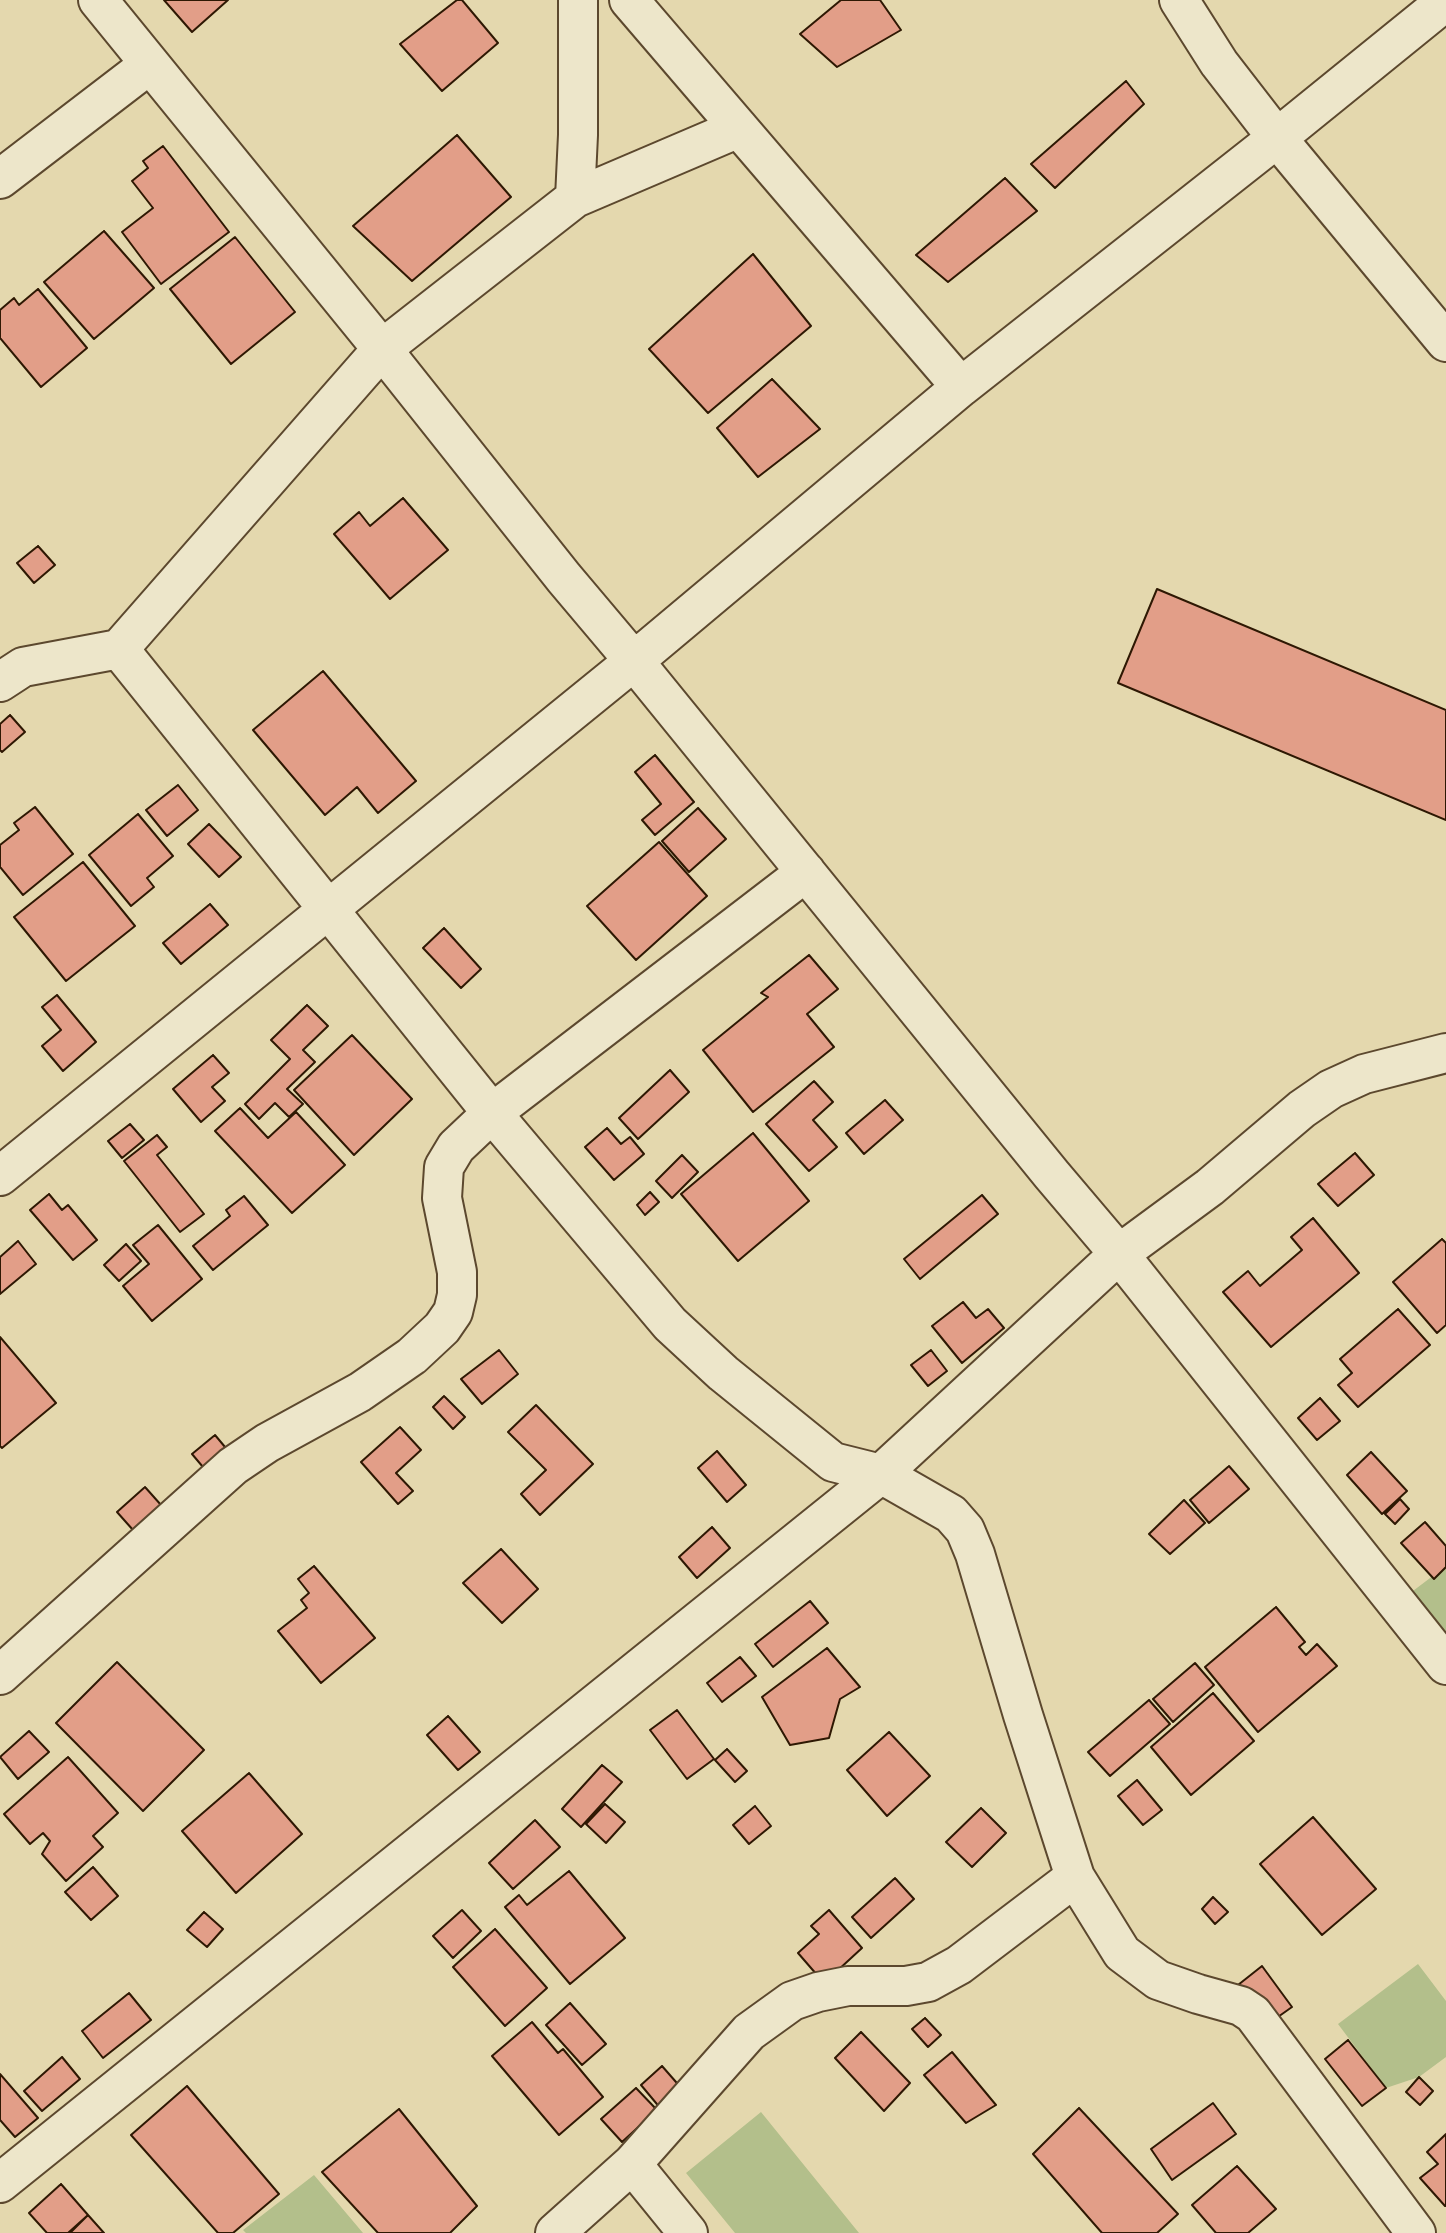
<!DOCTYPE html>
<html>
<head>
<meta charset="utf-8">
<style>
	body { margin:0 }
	canvas { display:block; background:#e4d8ae }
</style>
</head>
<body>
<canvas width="1446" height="2233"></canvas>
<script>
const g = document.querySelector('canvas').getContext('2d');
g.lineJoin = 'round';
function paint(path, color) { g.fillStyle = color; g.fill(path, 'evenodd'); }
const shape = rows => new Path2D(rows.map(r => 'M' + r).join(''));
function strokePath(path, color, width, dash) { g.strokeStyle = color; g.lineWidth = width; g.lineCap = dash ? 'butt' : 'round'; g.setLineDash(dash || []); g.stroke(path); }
paint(shape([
	[1446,1566,1446,1658,1397,1603],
	[1418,1964,1446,2001,1446,2057,1419,2077,1386,2088,1338,2024],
	[761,2112,859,2233,735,2233,686,2173],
	[314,2175,363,2233,246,2233,243,2230]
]), '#b3bf8b');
const building = shape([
	[164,0,228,0,192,32,164,0],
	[457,0,462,0,498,43,442,91,400,44,457,0],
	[841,0,880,0,901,30,837,67,800,34,841,0],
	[1126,81,1144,104,1055,188,1031,164,1126,81],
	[457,135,511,197,412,281,353,226,457,135],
	[163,146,229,232,161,284,122,232,153,208,132,181,148,168,143,161,163,146],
	[1005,178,1037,211,948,282,916,255,1005,178],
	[104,231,154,288,94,339,44,282,104,231],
	[235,237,295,312,231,364,170,289,235,237],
	[753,254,811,326,708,413,649,349,753,254],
	[38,289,87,348,41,387,0,338,0,310,14,298,19,305,38,289],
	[772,379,820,429,758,477,717,428,772,379],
	[403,498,448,550,390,599,334,534,359,512,370,526,403,498],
	[38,546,55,565,34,583,17,563,38,546],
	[1157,589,1446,710,1446,820,1118,683,1157,589],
	[323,671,416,781,378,813,357,787,325,815,253,730,323,671],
	[10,715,25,732,2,752,0,750,0,724,10,715],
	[655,755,694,802,655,835,642,820,661,804,635,772,655,755],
	[178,785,198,810,167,836,146,810,178,785],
	[35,807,73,854,23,895,0,867,0,845,19,830,14,823,35,807],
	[698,808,726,839,689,872,662,841,698,808],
	[138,814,173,856,147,878,154,887,131,906,89,855,138,814],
	[209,824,241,857,219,877,188,844,209,824],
	[659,842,707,896,636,960,587,906,659,842],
	[83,862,135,926,66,981,14,917,83,862],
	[210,904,228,925,181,964,163,943,210,904],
	[444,928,481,969,461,988,423,948,444,928],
	[809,955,838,989,807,1014,834,1047,753,1112,703,1050,768,997,761,993,809,955],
	[57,995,96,1042,63,1071,42,1046,61,1030,42,1007,57,995],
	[307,1005,328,1026,303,1050,315,1062,287,1089,303,1104,289,1117,275,1103,259,1119,245,1104,290,1059,271,1040,307,1005],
	[352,1035,412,1099,354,1155,294,1090,352,1035],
	[213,1055,229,1073,212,1087,225,1101,201,1122,173,1089,213,1055],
	[670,1070,689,1092,638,1139,619,1118,670,1070],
	[814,1081,833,1102,813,1120,837,1147,809,1171,766,1124,814,1081],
	[885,1100,903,1120,864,1154,846,1133,885,1100],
	[240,1108,268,1138,296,1112,345,1165,292,1213,215,1131,240,1108],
	[130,1124,144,1140,122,1158,108,1141,130,1124],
	[607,1128,621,1144,630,1137,644,1154,614,1180,585,1147,607,1128],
	[753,1133,809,1201,738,1261,681,1194,753,1133],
	[157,1135,167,1147,157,1155,204,1214,180,1232,124,1161,157,1135],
	[1355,1153,1374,1175,1338,1206,1318,1184,1355,1153],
	[682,1155,698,1172,672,1198,656,1181,682,1155],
	[650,1192,659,1202,645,1215,637,1205,650,1192],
	[49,1194,62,1210,68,1205,97,1240,73,1260,30,1210,49,1194],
	[982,1195,998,1214,920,1279,904,1259,982,1195],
	[244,1196,268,1225,213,1270,193,1246,230,1216,226,1210,244,1196],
	[1313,1218,1359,1273,1271,1347,1223,1292,1248,1271,1260,1286,1302,1250,1291,1237,1313,1218],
	[158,1225,202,1279,152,1321,123,1286,149,1264,133,1245,158,1225],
	[1442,1239,1446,1243,1446,1325,1437,1333,1393,1282,1442,1239],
	[18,1241,36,1264,0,1294,0,1257,18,1241],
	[126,1244,141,1261,119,1281,104,1265,126,1244],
	[963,1302,976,1318,988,1309,1004,1328,962,1363,932,1326,963,1302],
	[1398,1309,1430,1345,1358,1407,1338,1385,1352,1373,1340,1359,1398,1309],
	[0,1337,56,1403,2,1448,0,1446,0,1337],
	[499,1350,518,1374,482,1404,461,1379,499,1350],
	[931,1350,947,1371,928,1386,911,1365,931,1350],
	[444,1396,465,1417,453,1429,433,1407,444,1396],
	[1320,1398,1340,1421,1317,1440,1298,1418,1320,1398],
	[536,1405,593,1464,540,1515,521,1494,546,1470,508,1432,536,1405],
	[400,1427,421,1450,396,1473,413,1491,398,1504,361,1462,400,1427],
	[215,1435,230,1453,208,1473,192,1454,215,1435],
	[717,1451,746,1485,727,1502,698,1468,717,1451],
	[1371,1452,1407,1491,1382,1514,1347,1475,1371,1452],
	[1229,1466,1249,1489,1209,1523,1190,1500,1229,1466],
	[145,1487,161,1505,133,1530,117,1512,145,1487],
	[1400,1499,1409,1509,1395,1524,1385,1514,1400,1499],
	[1184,1500,1205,1523,1170,1554,1149,1534,1184,1500],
	[1425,1522,1446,1546,1446,1567,1434,1579,1401,1543,1425,1522],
	[712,1527,730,1548,697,1578,679,1557,712,1527],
	[501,1549,538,1589,502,1623,463,1583,501,1549],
	[314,1566,375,1638,321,1683,278,1631,307,1608,301,1600,309,1593,298,1579,314,1566],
	[810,1601,828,1623,773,1667,755,1644,810,1601],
	[1276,1607,1305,1642,1299,1647,1306,1655,1317,1644,1337,1666,1258,1732,1205,1667,1276,1607],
	[827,1648,860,1687,840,1699,829,1738,790,1745,762,1697,827,1648],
	[740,1657,756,1676,722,1702,707,1683,740,1657],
	[117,1662,204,1750,143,1811,56,1723,117,1662],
	[1195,1663,1214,1685,1173,1722,1153,1699,1195,1663],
	[1213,1693,1254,1741,1191,1795,1151,1747,1213,1693],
	[1149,1700,1170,1724,1110,1776,1088,1752,1149,1700],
	[677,1710,714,1759,687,1779,650,1730,677,1710],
	[448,1716,480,1752,458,1770,427,1735,448,1716],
	[29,1731,49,1752,18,1779,0,1757,29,1731],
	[889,1732,930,1776,887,1816,847,1770,889,1732],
	[727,1749,747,1771,735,1782,715,1760,727,1749],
	[68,1757,118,1813,93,1836,103,1847,66,1881,42,1854,50,1841,43,1833,30,1844,4,1814,68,1757],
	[602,1765,622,1782,581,1827,562,1809,602,1765],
	[249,1773,302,1834,236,1893,182,1831,249,1773],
	[1137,1780,1162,1810,1143,1825,1118,1796,1137,1780],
	[605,1804,625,1822,606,1843,586,1824,605,1804],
	[755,1806,771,1826,749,1844,733,1825,755,1806],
	[981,1808,1006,1833,972,1867,946,1842,981,1808],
	[1313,1817,1376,1889,1322,1935,1260,1864,1313,1817],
	[535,1820,560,1847,513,1889,489,1863,535,1820],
	[93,1867,118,1896,91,1920,65,1892,93,1867],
	[569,1871,625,1938,570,1984,505,1907,519,1895,527,1905,569,1871],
	[895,1878,914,1899,871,1938,852,1917,895,1878],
	[1213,1897,1228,1912,1215,1924,1202,1909,1213,1897],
	[462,1910,481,1931,453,1958,433,1936,462,1910],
	[829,1910,862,1948,824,1983,798,1953,819,1934,811,1926,829,1910],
	[204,1912,223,1929,207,1947,187,1930,204,1912],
	[495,1929,547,1988,505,2026,453,1967,495,1929],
	[1262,1966,1292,2007,1268,2024,1238,1985,1262,1966],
	[129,1993,151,2020,103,2058,82,2031,129,1993],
	[570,2003,606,2044,582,2065,546,2025,570,2003],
	[925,2018,941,2035,928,2047,912,2029,925,2018],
	[532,2022,558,2053,563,2049,603,2097,559,2135,492,2056,532,2022],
	[861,2032,910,2083,884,2111,835,2058,861,2032],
	[1348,2040,1386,2088,1362,2106,1325,2059,1348,2040],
	[952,2052,996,2105,966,2123,924,2075,952,2052],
	[62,2057,80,2079,42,2111,24,2091,62,2057],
	[662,2066,683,2090,661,2109,641,2085,662,2066],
	[0,2074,38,2118,15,2137,0,2120,0,2074],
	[1419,2077,1433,2091,1420,2105,1406,2092,1419,2077],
	[187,2086,279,2194,233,2233,218,2233,131,2135,187,2086],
	[636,2088,657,2110,622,2142,601,2119,636,2088],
	[1213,2103,1236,2134,1172,2180,1151,2149,1213,2103],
	[1079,2108,1178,2214,1157,2233,1102,2233,1033,2154,1079,2108],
	[399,2109,477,2206,450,2233,378,2233,322,2172,399,2109],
	[1446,2134,1446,2206,1445,2206,1420,2178,1438,2164,1427,2152,1446,2134],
	[1237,2166,1276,2209,1248,2233,1216,2233,1192,2205,1237,2166],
	[61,2184,88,2215,68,2233,47,2233,29,2213,61,2184],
	[88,2215,104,2233,70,2233,88,2215]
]);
paint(building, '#e29e88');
strokePath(building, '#2e1803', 2);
const minor = shape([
	[98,0,382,349,564,578,634,661,1052,1175,1119,1254,1446,1665],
	[629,0,961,387],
	[1179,0,1219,63,1277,138,1446,342],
	[0,179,150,64],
	[575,198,578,135,578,0],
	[119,649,492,1113,670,1324,723,1373,833,1462,881,1474,951,1514,965,1530,975,1554,1023,1715,1075,1877,1122,1953,1158,1980,1198,1994,1241,2006,1253,2014,1416,2233],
	[0,682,23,667,119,649,382,349,575,198,739,128],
	[0,1176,634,661,961,387,1277,138,1446,1],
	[0,1675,233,1466,267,1443,360,1392,412,1356,442,1328,453,1312,457,1295,457,1272,442,1198,444,1167,456,1147,492,1113,806,872],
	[632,2164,688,2233],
	[0,2183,881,1474,1119,1254,1210,1187,1302,1109,1331,1089,1364,1074,1446,1053],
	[555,2233,632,2164,749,2032,792,2001,818,1992,848,1986,906,1986,928,1982,959,1965,1075,1877]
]);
strokePath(minor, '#5c482e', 42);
strokePath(minor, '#ede6ca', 38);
</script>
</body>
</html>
